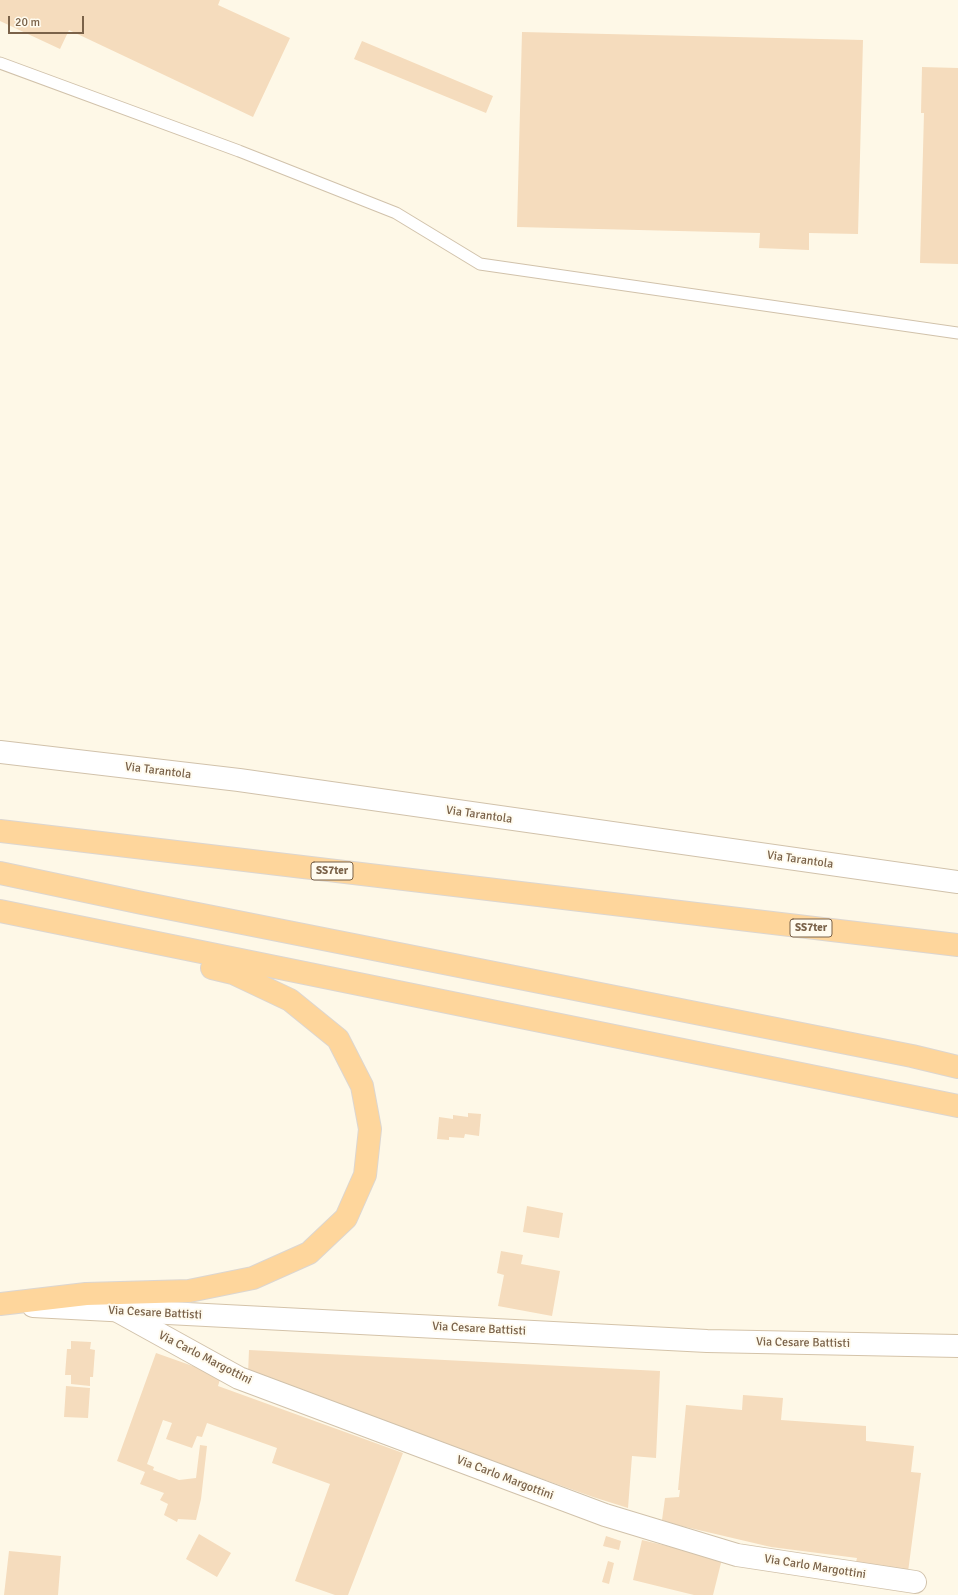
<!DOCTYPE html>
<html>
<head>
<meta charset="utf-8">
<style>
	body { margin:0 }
	#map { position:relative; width:958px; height:1595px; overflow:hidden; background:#fef8e7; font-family:Signika,sans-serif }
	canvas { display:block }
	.scale { position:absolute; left:8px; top:16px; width:76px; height:18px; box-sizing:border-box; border:2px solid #7a6249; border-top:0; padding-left:5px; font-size:12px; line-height:14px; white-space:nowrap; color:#7a6249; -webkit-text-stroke:3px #fffbef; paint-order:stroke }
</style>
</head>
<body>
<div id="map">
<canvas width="958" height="1595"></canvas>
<div class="scale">20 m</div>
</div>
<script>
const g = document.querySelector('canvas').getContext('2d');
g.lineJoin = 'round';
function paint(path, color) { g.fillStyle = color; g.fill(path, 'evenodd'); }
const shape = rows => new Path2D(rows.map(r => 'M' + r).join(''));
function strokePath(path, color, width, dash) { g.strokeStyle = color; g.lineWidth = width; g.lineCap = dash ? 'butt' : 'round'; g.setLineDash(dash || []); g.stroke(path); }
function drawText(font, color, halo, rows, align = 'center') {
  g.font = font + ' Signika,sans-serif'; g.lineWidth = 4; g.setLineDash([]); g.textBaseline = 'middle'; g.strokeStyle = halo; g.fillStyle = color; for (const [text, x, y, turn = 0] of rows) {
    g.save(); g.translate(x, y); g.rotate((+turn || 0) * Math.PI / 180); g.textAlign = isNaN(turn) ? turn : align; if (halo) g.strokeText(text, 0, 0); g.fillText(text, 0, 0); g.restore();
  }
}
paint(shape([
	[0,0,220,0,218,5,290,38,253,117,69,30,60,49,0,21],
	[522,32,863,40,858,234,809,233,809,250,759,248,760,233,517,227],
	[362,41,493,96,486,113,354,59],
	[922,67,958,68,958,264,920,263,924,113,921,113],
	[468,1113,481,1114,479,1136,465,1134,464,1138,449,1137,449,1140,437,1139,439,1117,453,1119,453,1115,468,1117],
	[527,1206,563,1213,559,1238,523,1232],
	[501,1251,523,1255,521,1264,560,1271,552,1316,498,1306,504,1275,497,1273],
	[71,1341,91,1342,90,1349,95,1350,93,1377,90,1377,90,1386,71,1384,71,1375,65,1375,67,1349,71,1349],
	[249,1350,660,1371,656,1458,632,1456,628,1508,593,1497,248,1374],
	[156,1353,221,1376,218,1386,403,1453,348,1595,335,1595,295,1581,330,1484,272,1463,277,1448,207,1423,202,1437,197,1436,192,1448,166,1439,172,1423,163,1420,147,1464,154,1467,153,1470,179,1480,196,1478,200,1445,207,1446,201,1499,196,1520,178,1519,177,1522,164,1515,168,1504,160,1500,164,1493,140,1484,145,1472,117,1461],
	[66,1386,90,1388,88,1418,64,1417],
	[743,1395,783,1398,781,1420,866,1426,866,1441,914,1446,911,1472,921,1473,908,1572,856,1562,857,1558,771,1547,677,1525,662,1520,665,1498,679,1497,680,1490,678,1490,686,1405,742,1410],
	[199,1534,231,1553,217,1577,186,1559],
	[606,1536,621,1541,619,1550,603,1546],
	[642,1540,722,1559,713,1595,694,1595,633,1580],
	[9,1551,61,1556,58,1595,4,1595],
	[608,1561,614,1563,609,1584,602,1582]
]), '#f5dcbd');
const service = shape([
	[0,63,239,151,396,213,480,264,958,333]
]);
const minor = shape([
	[0,752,239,780,958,882],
	[116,1310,239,1378,605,1515,737,1555,915,1582]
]);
const secondary = shape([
	[33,1306,707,1341,958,1346]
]);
const trunk = shape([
	[0,831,958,945],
	[0,873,142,903,912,1056,958,1067],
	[0,911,958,1106],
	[0,1304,86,1294,189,1291,253,1278,309,1253,346,1218,365,1175,370,1129,362,1086,338,1039,290,1000,233,973,212,968]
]);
strokePath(service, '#d1c2ab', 13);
strokePath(minor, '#d1c2ab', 24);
strokePath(secondary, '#d4c3a9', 24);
strokePath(trunk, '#dcd6d0', 24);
strokePath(service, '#fff', 11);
strokePath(minor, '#fff', 22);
strokePath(secondary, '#fff', 22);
strokePath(trunk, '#fed69c', 22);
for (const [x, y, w] of [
	[332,871,42],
	[811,928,42]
]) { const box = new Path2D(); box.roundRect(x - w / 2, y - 9, w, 18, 3); g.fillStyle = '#fffbef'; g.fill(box); strokePath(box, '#7a6249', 1); }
drawText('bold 11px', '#7a6249', null, [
	["SS7ter",332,871],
	["SS7ter",811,928]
]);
drawText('12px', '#7a6249', '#fffbef', [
	["Via Tarantola",158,771,7],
	["Via Tarantola",479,815,8],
	["Via Tarantola",800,860,8],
	["Via Cesare Battisti",155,1313,3],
	["Via Cesare Battisti",479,1329,3],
	["Via Cesare Battisti",803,1343,1],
	["Via Carlo Margottini",205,1358,27],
	["Via Carlo Margottini",505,1478,21],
	["Via Carlo Margottini",815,1567,9]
]);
</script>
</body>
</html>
